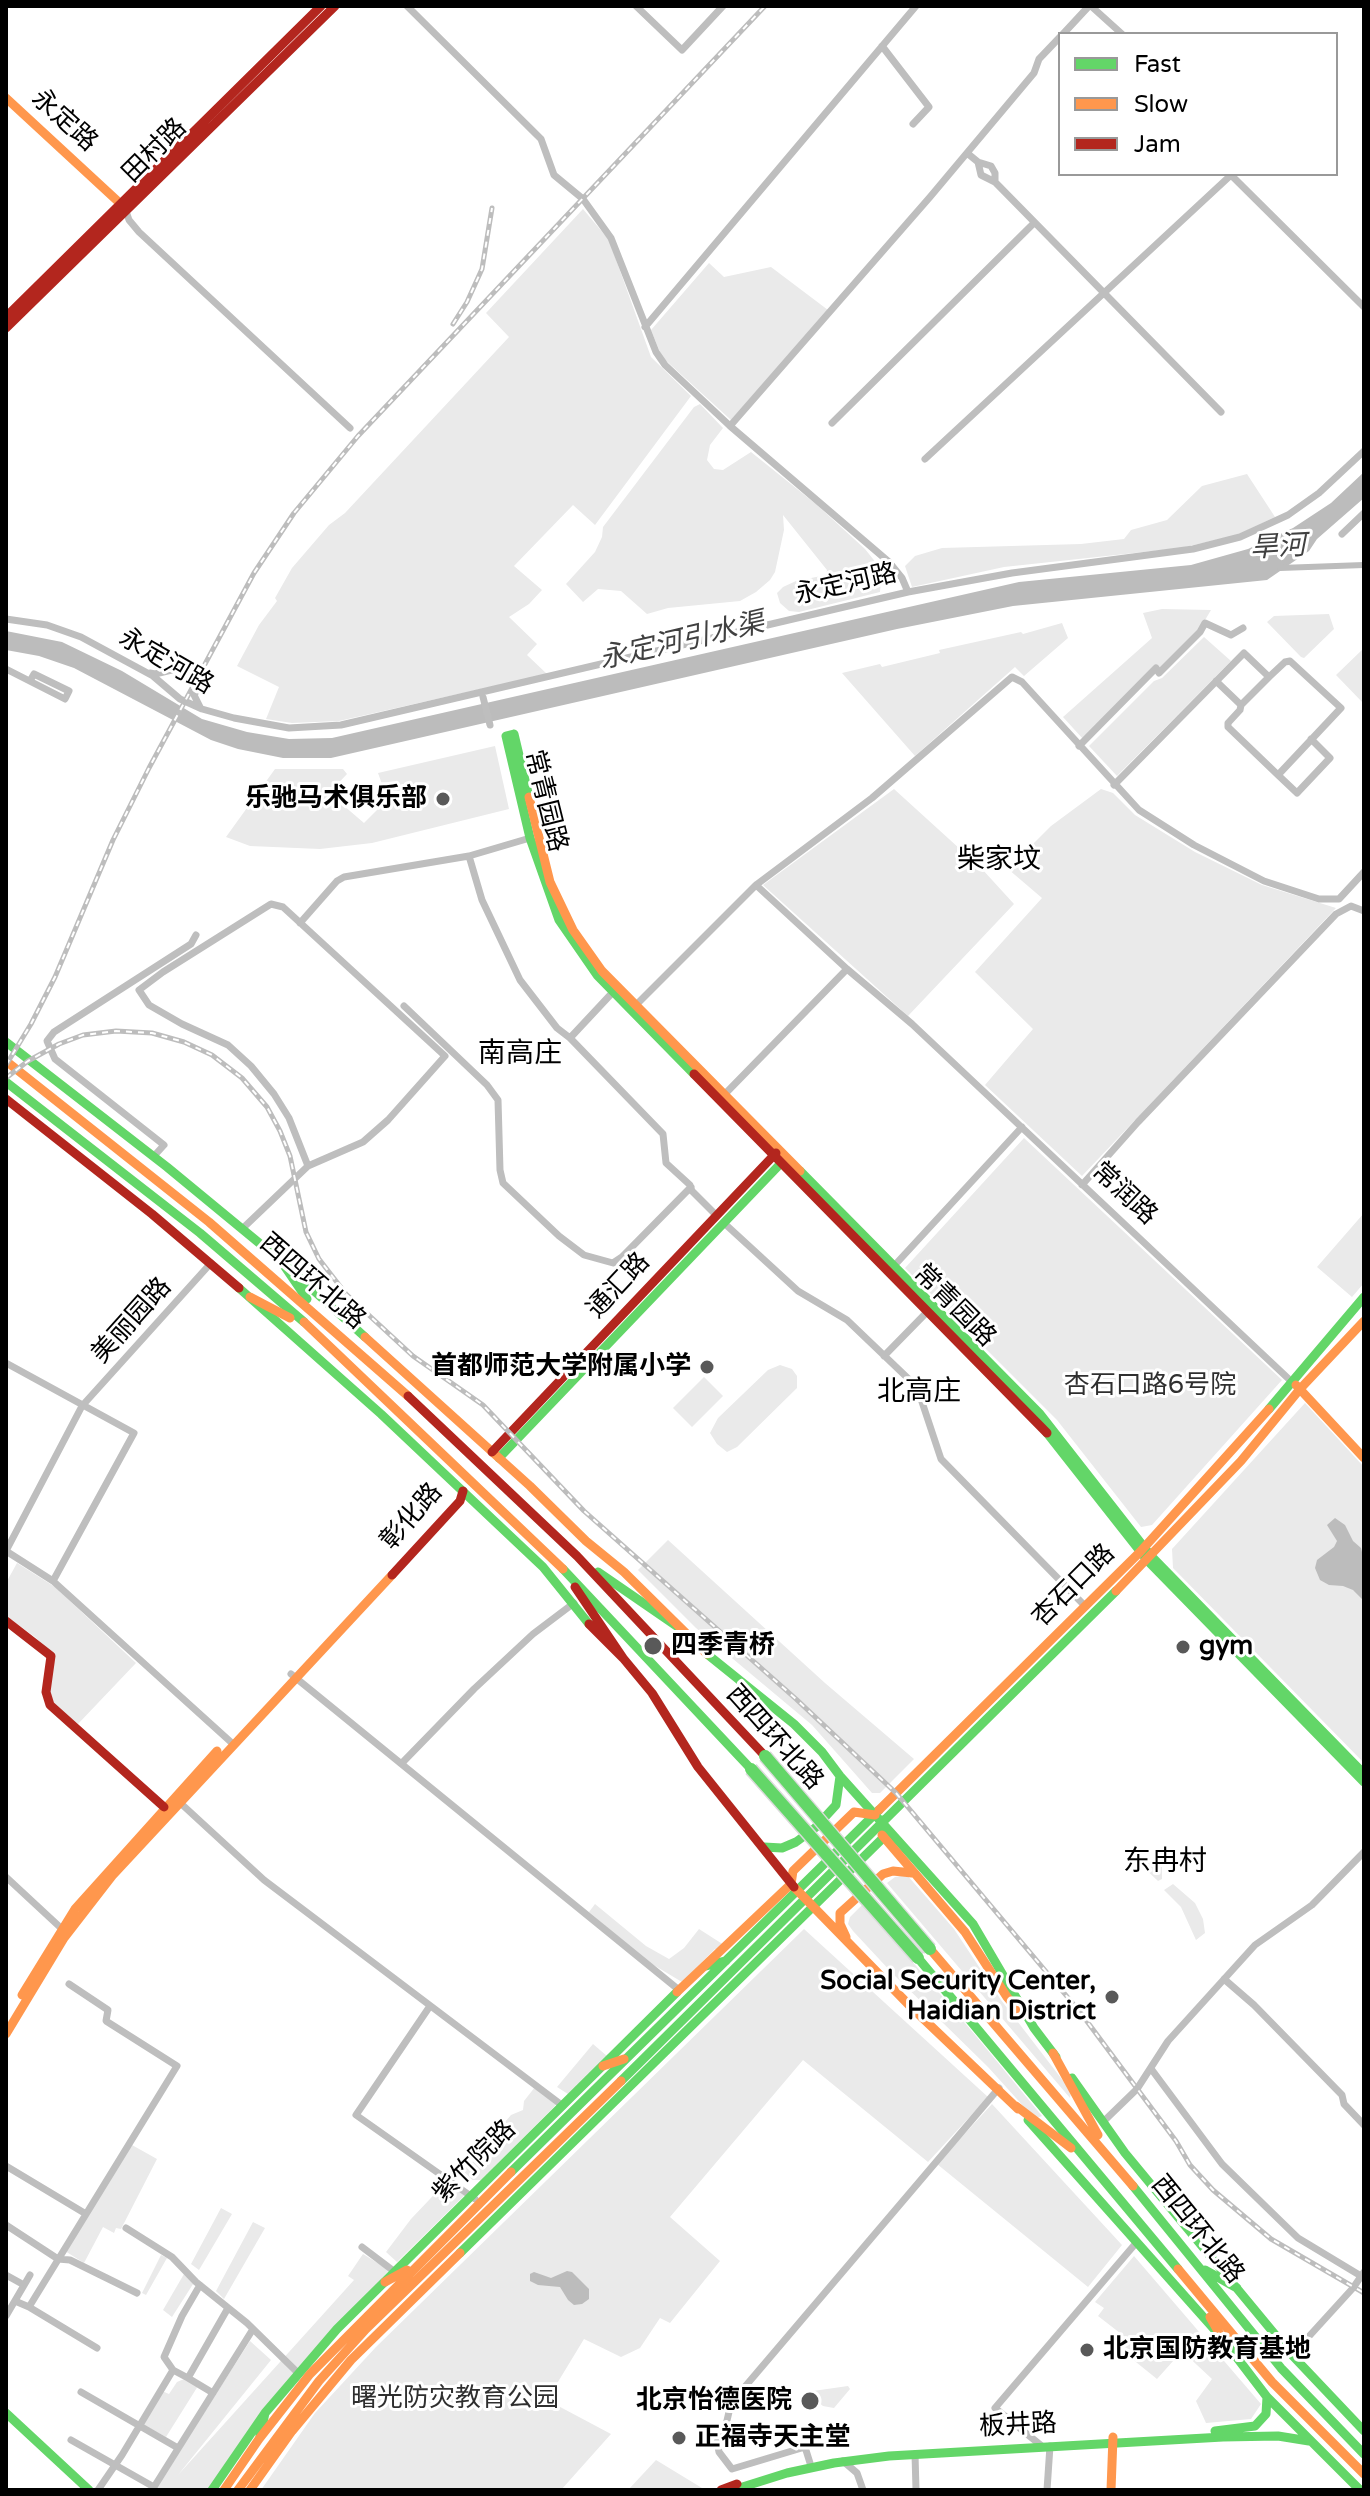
<!DOCTYPE html>
<html>
<head>
<meta charset="utf-8">
<style>
	body { margin:0 }
	#map { position:relative; width:1370px; height:2496px; overflow:hidden; background:#fff; font-family:"Varela Round",sans-serif }
	canvas { display:block }
	.frame { position:absolute; inset:0; border:8px solid #000; pointer-events:none }
	.legend { position:absolute; left:1058px; top:32px; width:280px; height:144px; box-sizing:border-box; background:#fff; border:2px solid #999; margin:0; padding:10px 14px; list-style:none; font-size:24px; color:#000 }
	.legend li { display:flex; align-items:center; gap:16px; height:40px }
	.legend b { width:40px; border:2px solid #999 }
</style>
</head>
<body>
<div id="map">
<canvas width="1370" height="2496"></canvas>
<div class="frame"></div>
<ul class="legend">
<li><b style="height:10px;background:#63d668"></b>Fast</li>
<li><b style="height:10px;background:#ff974d"></b>Slow</li>
<li><b style="height:10px;background:#b3261e"></b>Jam</li>
</ul>
</div>
<script>
const g = document.querySelector('canvas').getContext('2d');
g.lineJoin = 'round';
function paint(path, color) { g.fillStyle = color; g.fill(path, 'evenodd'); }
const shape = rows => new Path2D(rows.map(r => 'M' + r).join(''));
function strokePath(path, color, width, dash) { g.strokeStyle = color; g.lineWidth = width; g.lineCap = dash ? 'butt' : 'round'; g.setLineDash(dash || []); g.stroke(path); }
function drawText(font, color, halo, rows, align = 'center') {
  g.font = font + ' "Varela Round","Noto Sans SC",sans-serif'; g.lineWidth = 6; g.setLineDash([]); g.textBaseline = 'middle'; g.strokeStyle = halo; g.fillStyle = color; for (const [text, x, y, turn = 0] of rows) {
    g.save(); g.translate(x, y); g.rotate((+turn || 0) * Math.PI / 180); g.textAlign = isNaN(turn) ? turn : align; if (halo) g.strokeText(text, 0, 0); g.fillText(text, 0, 0); g.restore();
  }
}
paint(shape([
	[583,209,609,240,651,357,691,396,595,525,573,505,514,566,542,590,529,604,509,617,537,644,527,655,547,674,339,721,292,723,266,719,279,687,237,666,259,625,277,601,275,598,292,568,329,525,345,513,509,337,486,313],
	[709,263,724,277,771,267,828,310,731,420,662,357,651,330],
	[700,404,723,428,710,445,707,460,714,469,723,470,751,452,817,505,865,549,877,564,881,580,880,592,799,612,789,611,780,603,777,593,783,587,796,581,826,575,827,570,783,515,784,530,775,572,770,580,756,592,740,601,668,608,647,614,621,591,598,589,583,602,566,584,595,552,602,537,603,527,694,407],
	[1247,474,1275,517,1237,535,1181,548,1004,567,912,587,905,566,915,556,942,548,1081,544,1124,539,1131,530,1167,520,1202,486],
	[1162,609,1211,610,1198,632,1160,669,1156,665,1083,739,1063,717,1152,638,1143,613],
	[1329,614,1334,629,1304,658,1301,657,1267,622,1274,616],
	[1062,623,1068,638,1024,676,1015,667,915,756,842,673,880,664,882,667,940,653,939,650,1021,632,1023,634],
	[1204,637,1231,661,1117,776,1089,746,1154,681,1162,678],
	[1364,648,1364,704,1336,675],
	[495,746,509,809,372,843,320,849,250,846,226,837,275,769,343,769,347,774,329,793,364,823,383,804,374,794,382,784,378,773],
	[894,789,982,869,1014,904,908,1016,763,885],
	[1101,789,1113,793,1135,815,1195,852,1262,885,1336,908,1082,1176,985,1085,1033,1029,975,972,1042,898,1008,869,1051,826],
	[1024,1138,1282,1380,1152,1525,1141,1527,1057,1420,905,1268],
	[1364,1213,1364,1283,1352,1297,1317,1267],
	[780,1365,792,1369,797,1376,797,1388,737,1447,727,1452,717,1444,710,1433,718,1418,768,1370],
	[704,1377,723,1396,692,1427,673,1408],
	[1305,1403,1364,1467,1364,1763,1173,1568,1172,1549],
	[668,1540,825,1683,914,1759,880,1793,872,1793,812,1725,696,1628,638,1570],
	[17,1563,55,1587,136,1663,78,1724,53,1704,49,1691,55,1657,35,1637,6,1616,6,1583],
	[1148,1861,1157,1861,1162,1866,1162,1879,1158,1881,1141,1865],
	[907,1875,954,1929,1001,2000,1064,2082,1071,2093,1070,2098,887,1883,895,1877],
	[1173,1884,1195,1903,1203,1919,1205,1933,1196,1940,1181,1907,1164,1890],
	[595,1904,646,1946,669,1959,684,1948,699,1929,724,1945,719,1950,715,1949,682,1982,647,1961,589,1912],
	[863,1904,976,2036,1042,2116,1037,2118,1025,2108,988,2067,893,1974,853,1931,848,1924,850,1917],
	[804,1929,988,2097,928,2162,803,2060,670,2217,720,2261,670,2323,660,2318,640,2348,621,2357,584,2339,547,2400,611,2434,561,2490,261,2490,315,2413,376,2347],
	[593,2044,607,2056,568,2094,557,2087],
	[535,2087,557,2103,553,2108,481,2180,472,2180,460,2173,461,2168,474,2161,481,2145,494,2140,499,2129,511,2115,523,2110,524,2101],
	[992,2104,1122,2245,1088,2287,937,2164],
	[132,2145,157,2159,121,2229,116,2228,114,2233,103,2227,84,2263,65,2251],
	[447,2181,466,2194,397,2262,386,2252,411,2219],
	[221,2208,232,2214,199,2270,191,2264],
	[253,2222,265,2228,224,2299,216,2291],
	[363,2254,389,2270,298,2373,210,2490,154,2490,250,2341,271,2360,178,2475,354,2280,348,2276],
	[161,2255,167,2258,146,2295,142,2293],
	[1134,2256,1261,2404,1251,2419,1206,2423,1196,2401,1212,2379,1182,2351,1157,2379,1121,2350,1129,2340,1098,2316,1104,2308,1095,2302],
	[184,2274,195,2281,172,2317,163,2310],
	[184,2379,198,2386,166,2437,142,2424,162,2391,169,2394,177,2382],
	[848,2386,850,2389,834,2408,823,2406,811,2396,813,2391],
	[656,2460,702,2488,628,2490]
]), '#eaeaea');
paint(shape([
	[1364,472,1364,498,1317,539,1309,551,1267,580,1013,606,897,629,331,758,283,758,238,749,211,740,74,668,39,656,6,650,6,631,62,642,122,671,202,719,247,732,289,739,332,738,1019,582,1191,565,1248,549,1293,528,1331,503],
	[1335,1518,1345,1525,1353,1541,1361,1548,1364,1560,1364,1601,1353,1590,1343,1586,1329,1585,1320,1580,1315,1568,1317,1560,1334,1547,1337,1541,1327,1525],
	[567,2271,572,2272,589,2289,589,2299,582,2304,574,2305,568,2300,560,2287,538,2285,530,2281,530,2274,534,2272,551,2278]
]), '#bcbcbc');
strokePath(shape([
	[1280,568,1364,565]
]), '#bcbcbc', 6);
strokePath(shape([
	[407,6,541,139,554,175,583,199,611,238,656,352,665,365,730,426,889,562,902,578,908,592],
	[636,6,682,50,723,6],
	[1091,6,1122,34],
	[1063,34,1089,6],
	[882,46,929,107,913,124],
	[967,153,978,162,981,175,995,182,1221,412],
	[978,162,991,166,995,173,995,182],
	[126,211,129,220,139,232,350,428],
	[645,327,916,6],
	[832,423,1034,223],
	[730,426,930,197,1034,73,1039,59,1060,37],
	[925,459,1231,175,1364,307],
	[1342,534,1364,513],
	[6,619,47,625,81,637,153,676,180,699,202,709,234,718,289,728,341,725,908,592,1012,573,1193,549,1240,537,1288,515,1319,493,1364,451],
	[6,669,65,699,69,691,34,674,30,681],
	[150,673,155,674,184,667,201,670,204,676,194,695,200,707],
	[483,697,490,725],
	[1241,705,1240,710,1228,723,1228,727,1278,775,1341,708,1290,661,1285,662,1269,677],
	[1079,746,1156,668,1159,673,1200,632,1205,623,1231,635,1243,628],
	[1278,775,1297,793,1330,758,1311,739],
	[1114,785,1244,653,1269,677,1241,705,1216,681],
	[469,856,482,900,520,980,557,1028,570,1038,663,1134,666,1163,690,1185,692,1191,716,1215],
	[756,885,847,969,912,1024,1293,1383],
	[300,923,337,881,344,877,469,856,530,838],
	[404,1006,487,1085,498,1100,500,1170,503,1183,559,1236,584,1255,613,1263,622,1257,691,1187],
	[635,1006,756,885,872,798,1012,677,1022,682,1139,810,1194,845,1264,881,1319,899,1339,899,1364,872],
	[570,1038,613,992],
	[723,1096,847,969],
	[154,1156,164,1145,55,1059,47,1041,54,1032,191,944,196,935],
	[1082,1185,1138,1122,1336,914,1351,906,1364,911],
	[724,1223,798,1291,847,1320,917,1387,941,1459,1085,1606],
	[242,1229,308,1166,363,1142,388,1120,445,1056,283,907,271,904,163,972,139,990,149,1005,182,1024,228,1045,251,1066,274,1094,289,1118,308,1166],
	[893,1267,1022,1127],
	[884,1356,928,1311],
	[6,1363,134,1433,53,1581],
	[6,1551,82,1406,211,1263],
	[6,1551,53,1581,233,1744],
	[291,1674,679,1990],
	[402,1763,474,1689,533,1634,574,1603],
	[176,1799,264,1880,563,2106],
	[6,1877,62,1929],
	[1224,1979,1254,2005,1342,2095,1344,2104,1364,2125],
	[430,2006,356,2115,475,2199],
	[1152,2070,1222,2164,1298,2238,1361,2276],
	[1104,2121,1137,2089,1168,2041,1255,1945,1312,1905,1364,1852],
	[6,2166,86,2214],
	[6,2225,58,2259,70,2260,137,2293],
	[126,2228,172,2257,196,2282,247,2323,298,2373],
	[362,2247,395,2272],
	[6,2275,24,2285],
	[15,2301,29,2307,177,2066,106,2021,108,2010,69,1984],
	[29,2307,97,2348],
	[6,2316,30,2275],
	[1292,2355,1353,2288,1364,2272],
	[173,2370,164,2357,182,2316,200,2285],
	[188,2378,213,2393],
	[81,2392,178,2448],
	[71,2440,154,2487,253,2329],
	[1043,2447,995,2408,1136,2243],
	[915,2454,916,2490],
	[843,2461,857,2473,863,2490],
	[810,2463,805,2447,732,2469,719,2452,717,2442,724,2433,729,2412,743,2389,999,2088],
	[98,2490,122,2455,173,2370,188,2378,228,2308],
	[1047,2490,1050,2446]
]), '#bebebe', 7);
strokePath(shape([
	[529,797,514,734,506,736,530,838,559,920,597,975,694,1074],
	[6,1042,167,1167,281,1261,365,1337],
	[6,1082,200,1233,304,1322],
	[800,1171,1040,1414,1151,1556,1364,1774],
	[281,1261,307,1299],
	[239,1288,381,1414,543,1567,589,1624],
	[1269,1409,1364,1297],
	[1047,1433,1147,1560,1364,1782],
	[499,1458,784,1160],
	[563,1569,751,1769],
	[598,1572,678,1627],
	[707,1654,794,1724,822,1752,840,1776,973,1924,1034,2028,1056,2057],
	[764,1847,782,1848,796,1842,815,1828,836,1805,840,1776],
	[918,1958,1178,2269],
	[705,1966,726,1961],
	[1072,2078,1125,2153,1292,2355,1364,2431],
	[621,2081,1116,1591],
	[1028,2120,1222,2338,1267,2397,1360,2490],
	[511,2172,879,1810],
	[1133,2186,1281,2368,1364,2454],
	[460,2253,884,1837,882,1820],
	[1205,2270,1237,2288],
	[6,2413,89,2490],
	[1215,2431,1255,2426,1266,2414,1267,2397],
	[260,2436,265,2413],
	[212,2490,265,2413,337,2329,677,1992],
	[733,2490,787,2473,834,2463,889,2456,1223,2437,1278,2436,1309,2441]
]), '#63d668', 9);
strokePath(shape([
	[6,98,124,207],
	[529,797,550,882,573,930,602,971,800,1171],
	[6,1061,209,1222,408,1396],
	[250,1297,290,1318],
	[304,1322,563,1569],
	[365,1337,530,1486,586,1541,624,1572,707,1654],
	[1296,1385,1364,1458],
	[1116,1591,1241,1461,1300,1389,1364,1321],
	[879,1810,1140,1552,1269,1409],
	[882,1835,965,1932,1007,1997,1020,2012],
	[794,1887,911,2007,1018,2109],
	[846,1937,840,1924,840,1913,883,1874,893,1871,912,1873],
	[930,1949,1133,2186],
	[677,1992,791,1884,793,1871,854,1812,875,1815],
	[22,1995,75,1909,217,1751],
	[6,2034,64,1938,112,1876,392,1575],
	[1053,2053,1098,2135],
	[603,2066,624,2059],
	[1016,2106,1071,2148],
	[1178,2269,1272,2382,1364,2474],
	[385,2282,407,2270],
	[1210,2317,1222,2338],
	[224,2490,259,2439,310,2374,511,2172],
	[238,2490,319,2381,366,2329,621,2081],
	[250,2490,292,2431,351,2360,460,2253],
	[1111,2490,1113,2437]
]), '#ff974d', 9);
strokePath(shape([
	[6,317,321,6],
	[6,328,335,6],
	[694,1074,1047,1433],
	[6,1099,152,1214,239,1288],
	[408,1396,577,1556,765,1756],
	[492,1452,776,1153],
	[392,1575,460,1501,463,1491],
	[575,1587,623,1658],
	[6,1621,51,1656,46,1692,50,1705,164,1807],
	[589,1624,623,1658,652,1693,698,1767,794,1887],
	[721,2490,737,2484]
]), '#b3261e', 9);
const rail = shape([
	[453,324,467,302,482,269,492,208],
	[6,1065,31,1024,55,977,113,840,149,768,254,573,294,513,358,436,765,6],
	[6,1078,28,1061,59,1044,83,1035,116,1031,152,1033,184,1042,212,1055,242,1078,267,1107,280,1131,290,1156,306,1232,319,1259,346,1294,413,1356,483,1405,584,1511,796,1699,896,1793,1080,2012,1176,2141,1190,2165,1213,2190,1271,2239,1364,2293]
]);
strokePath(rail, '#bdbdbd', 5);
strokePath(rail, '#fff', 2, [6]);
const fastBridge = shape([
	[765,1756,930,1949],
	[751,1769,918,1958]
]);
strokePath(fastBridge, '#dbdbdb', 15, []);
strokePath(fastBridge, '#63d668', 12);
for (const [x, y, r, color] of [
	[443,799,8,"#595959"],
	[707,1367,8,"#595959"],
	[653,1646,10,"#595959"],
	[1183,1647,8,"#595959"],
	[1112,1997,8,"#595959"],
	[1087,2350,8,"#595959"],
	[810,2401,10,"#595959"],
	[679,2438,8,"#595959"]
]) { const dot = new Path2D(); dot.arc(x, y, r, 0, 2 * Math.PI); g.fillStyle = color; g.fill(dot); strokePath(dot, '#fff', 3); }
drawText('26px', '#000', '#fff', [
	["永定路",64,121,42],
	["田村路",155,151,-45],
	["永定河路",846,585,-13],
	["永定河路",166,662,30],
	["常青园路",545,801,76],
	["常润路",1124,1194,43],
	["西四环北路",312,1282,41],
	["通汇路",619,1286,-47],
	["常青园路",954,1306,45],
	["美丽园路",132,1321,-48],
	["彰化路",412,1517,-49],
	["杏石口路",1074,1586,-45],
	["西四环北路",774,1738,48],
	["紫竹院路",475,2162,-45],
	["西四环北路",1197,2230,51],
	["板井路",1018,2426,-3]
]);
drawText('bold 26px', '#000', '#fff', [
	["乐驰马术俱乐部",427,799],
	["首都师范大学附属小学",691,1367],
	["四季青桥",671,1646,"left"],
	["gym",1199,1647,"left"],
	["Social Security Center,",1096,1982],
	["Haidian District",1096,2012],
	["北京国防教育基地",1103,2350,"left"],
	["北京怡德医院",792,2401],
	["正福寺天主堂",695,2438,"left"]
], 'right');
drawText('26px', '#2f2f2f', '#fff', [
	["杏石口路6号院",1150,1386],
	["曙光防灾教育公园",455,2399]
]);
drawText('italic 28px', '#404040', '#fff', [
	["旱河",1278,548,-3],
	["永定河引水渠",682,642,-13]
]);
drawText('28px', '#000', '#fff', [
	["柴家坟",999,861],
	["南高庄",520,1055],
	["北高庄",919,1393],
	["东冉村",1165,1863]
]);
</script>
</body>
</html>
